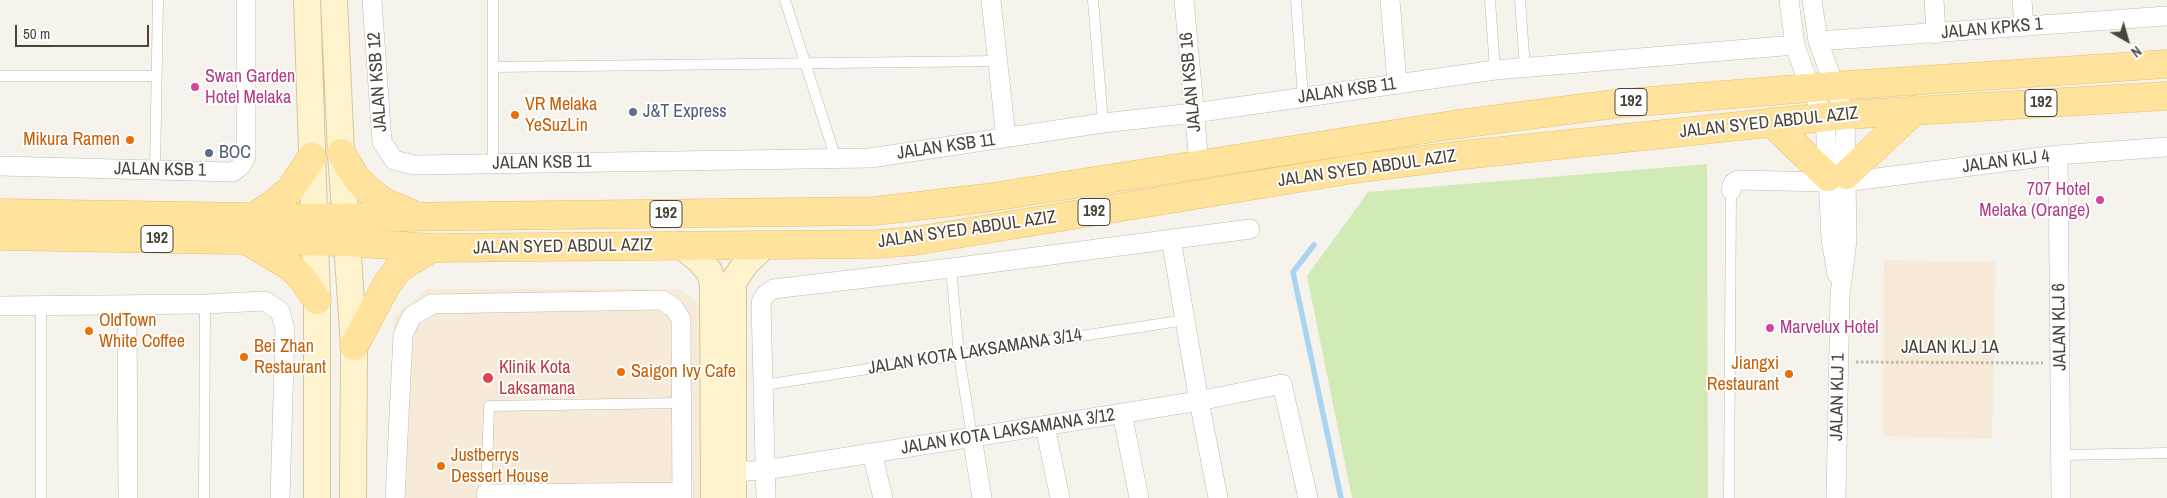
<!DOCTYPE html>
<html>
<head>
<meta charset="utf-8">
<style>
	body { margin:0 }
	#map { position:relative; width:2167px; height:498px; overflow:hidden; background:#f6f3ec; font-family:"Archivo Narrow",sans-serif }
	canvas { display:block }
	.north { position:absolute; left:2102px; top:15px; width:50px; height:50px; -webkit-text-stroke:4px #fff; paint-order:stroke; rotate:142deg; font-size:14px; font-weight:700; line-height:20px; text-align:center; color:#4b4439 }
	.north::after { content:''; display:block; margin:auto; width:18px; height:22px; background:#4b4439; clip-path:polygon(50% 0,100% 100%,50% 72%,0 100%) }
	.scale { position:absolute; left:15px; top:25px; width:134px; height:22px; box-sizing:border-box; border:2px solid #4b4439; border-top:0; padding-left:6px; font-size:15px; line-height:18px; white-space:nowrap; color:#4b4439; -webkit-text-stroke:4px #fff; paint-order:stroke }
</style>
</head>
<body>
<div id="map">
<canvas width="2167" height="498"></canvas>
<div class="north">N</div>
<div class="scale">50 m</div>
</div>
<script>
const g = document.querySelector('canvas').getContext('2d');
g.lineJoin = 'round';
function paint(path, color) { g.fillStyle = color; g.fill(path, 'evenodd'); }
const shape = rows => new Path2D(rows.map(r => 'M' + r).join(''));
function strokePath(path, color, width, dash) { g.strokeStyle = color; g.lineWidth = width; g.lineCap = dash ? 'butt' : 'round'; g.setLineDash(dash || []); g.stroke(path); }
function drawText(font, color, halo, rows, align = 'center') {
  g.font = font + ' "Archivo Narrow",sans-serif'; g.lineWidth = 4; g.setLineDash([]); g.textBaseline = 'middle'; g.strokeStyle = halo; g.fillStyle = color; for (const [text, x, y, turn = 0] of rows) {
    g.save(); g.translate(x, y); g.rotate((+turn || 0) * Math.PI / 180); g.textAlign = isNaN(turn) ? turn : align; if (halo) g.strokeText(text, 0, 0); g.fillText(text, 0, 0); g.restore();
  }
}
paint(shape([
	[1884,260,1996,262,1992,439,1883,436],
	[427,289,680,289,703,308,702,498,385,498,394,317]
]), '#f7ead8');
paint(shape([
	[1707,164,1708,498,1352,498,1307,276,1368,192]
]), '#d2eab5');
strokePath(shape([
	[1314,245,1293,272,1341,498]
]), '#a9d4f2', 5.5);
const lane = shape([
	[785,0,836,159],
	[1093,0,1103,123],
	[1296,0,1303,97],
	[1490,0,1495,70],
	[1520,0,1525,68],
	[493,67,998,61],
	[0,76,156,76],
	[493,164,493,0],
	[155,170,158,0],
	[951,268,959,355,972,437],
	[41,306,41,498],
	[764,385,1185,320],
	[2061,455,2167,453],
	[486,497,489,406,681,403],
	[204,498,205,304],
	[1729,498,1731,190]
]);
const street = shape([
	[372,0,382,142,394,160,414,165,870,158,1103,123,1194,113,1495,70,1795,45],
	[991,0,1006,138],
	[1184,0,1199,163],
	[1390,0,1397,83],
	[1789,0,1795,45,1810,88,1825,117,1831,239,1837,274],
	[1812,0,1818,41,1845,115,1847,240,1840,295,1836,498],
	[1934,0,1936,34],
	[2022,0,2024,26],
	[1818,41,2167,16],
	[2058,155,2061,498],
	[0,166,233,172,241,166,246,157,246,0],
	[1845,182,2058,155,2167,147],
	[1731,190,1733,183,1739,180,1828,182],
	[1171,239,1199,401,1218,498],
	[127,305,128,498],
	[0,306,205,304,265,301,280,311,285,329,280,498],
	[1122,413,1139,498],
	[1045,426,1060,498],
	[972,437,982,498],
	[872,453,883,498],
	[732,472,765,470,1011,431,1199,401,1282,384,1308,498],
	[486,494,682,492],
	[395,498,403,335,412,316,432,304,662,300,674,308,681,319,682,498],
	[766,498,761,303,765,295,773,289,951,268,1250,229]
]);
const secondary = shape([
	[307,0,317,300,317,498],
	[334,0,341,153,354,346,353,498],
	[681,245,698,259,709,271,713,283,714,498],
	[733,498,733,282,746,263,765,245]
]);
const primary = shape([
	[1771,122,1828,177],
	[341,153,357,179,369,191,384,202,412,214],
	[1846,175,1915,110],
	[0,213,314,218,875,211,986,198,1452,125,1614,104,1833,86,2167,64],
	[252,218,275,203,290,190,312,157],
	[0,236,347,242,432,248,877,244,914,241,1354,169,1463,155,1845,115,2167,96],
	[251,243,291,267,302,278,317,300],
	[354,346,387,284,399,268,432,248]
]);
strokePath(lane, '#c2bbae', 11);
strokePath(street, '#c2bbae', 20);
strokePath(secondary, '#d6c79b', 28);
strokePath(primary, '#e6c16a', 29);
strokePath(shape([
	[1856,362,2043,363]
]), '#c4b79f', 3, [2.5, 2.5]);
strokePath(lane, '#fff', 10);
strokePath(street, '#fff', 19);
strokePath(secondary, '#fff3cd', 26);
strokePath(primary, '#ffe39c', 28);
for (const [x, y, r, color] of [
	[195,87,5,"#d1479c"],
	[633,112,5,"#5c6f8a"],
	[515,115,5,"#e8710a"],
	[130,140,5,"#e8710a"],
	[209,153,5,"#5c6f8a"],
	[2100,200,5,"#d1479c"],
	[1770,328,5,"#d1479c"],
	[89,331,5,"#e8710a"],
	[244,357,5,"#e8710a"],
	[621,372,5,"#e8710a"],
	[1789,374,5,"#e8710a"],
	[488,378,6,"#e0444e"],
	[441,466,5,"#e8710a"]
]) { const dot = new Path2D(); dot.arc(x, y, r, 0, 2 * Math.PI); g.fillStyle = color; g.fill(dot); strokePath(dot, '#fff', 2); }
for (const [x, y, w] of [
	[1631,102,32],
	[2041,103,32],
	[1094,212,32],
	[666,214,32],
	[157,239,32]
]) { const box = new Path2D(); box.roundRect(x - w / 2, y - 13.5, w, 27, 4); g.fillStyle = '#fff'; g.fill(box); strokePath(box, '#4b4439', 1); }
drawText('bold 16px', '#4b4439', null, [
	["192",1631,102],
	["192",2041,103],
	["192",1094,212],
	["192",666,214],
	["192",157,239]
]);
drawText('18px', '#4b4439', '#fff', [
	["JALAN KPKS 1",1992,29,-5],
	["JALAN KSB 12",378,82,-94],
	["JALAN KSB 16",1191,82,-95],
	["JALAN KSB 11",1347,91,-8],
	["JALAN SYED ABDUL AZIZ",1769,123,-6],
	["JALAN KSB 11",946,147,-8],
	["JALAN KLJ 4",2006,162,-7],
	["JALAN KSB 11",542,163,-1],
	["JALAN SYED ABDUL AZIZ",1367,169,-8],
	["JALAN KSB 1",160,170,1],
	["JALAN SYED ABDUL AZIZ",967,230,-8],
	["JALAN SYED ABDUL AZIZ",563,247,-1],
	["JALAN KLJ 6",2060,327,-91],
	["JALAN KLJ 1A",1950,348],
	["JALAN KOTA LAKSAMANA 3/14",975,352,-9],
	["JALAN KLJ 1",1838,397,-89],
	["JALAN KOTA LAKSAMANA 3/12",1008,432,-9]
]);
drawText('18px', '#b23c85', '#fff', [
	["Swan Garden",205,77],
	["Hotel Melaka",205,98],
	["707 Hotel",2090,190,"right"],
	["Melaka (Orange)",2090,211,"right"],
	["Marvelux Hotel",1780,328]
], 'left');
drawText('18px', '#c56008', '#fff', [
	["VR Melaka",525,105],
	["YeSuzLin",525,126],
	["Mikura Ramen",120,140,"right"],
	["OldTown",99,321],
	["White Coffee",99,342],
	["Bei Zhan",254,347],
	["Restaurant",254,368],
	["Jiangxi",1779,364,"right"],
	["Restaurant",1779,385,"right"],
	["Saigon Ivy Cafe",631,372],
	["Justberrys",451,456],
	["Dessert House",451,477]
], 'left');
drawText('18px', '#4e5e75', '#fff', [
	["J&T Express",643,112],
	["BOC",219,153]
], 'left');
drawText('18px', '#be3a42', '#fff', [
	["Klinik Kota",499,368],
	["Laksamana",499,389]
], 'left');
</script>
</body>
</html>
